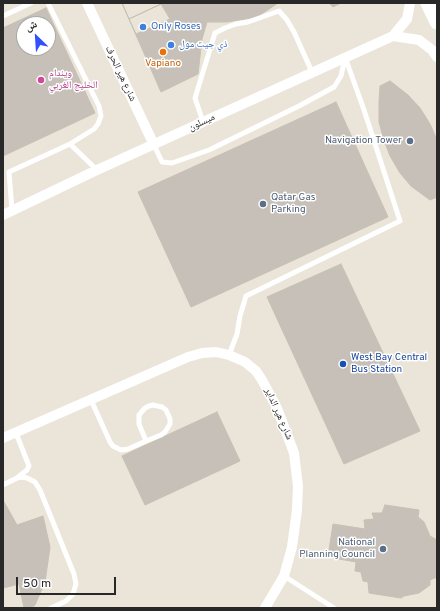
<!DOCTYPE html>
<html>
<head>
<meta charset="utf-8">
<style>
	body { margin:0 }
	#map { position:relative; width:440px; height:611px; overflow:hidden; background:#ebe4d8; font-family:Overpass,"Noto Naskh Arabic",sans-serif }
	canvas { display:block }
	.frame { position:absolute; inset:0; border:4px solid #282828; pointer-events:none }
	.north { position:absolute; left:16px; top:16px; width:40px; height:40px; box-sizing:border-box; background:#fff; border:1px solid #a9a9a9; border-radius:50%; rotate:335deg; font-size:11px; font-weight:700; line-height:16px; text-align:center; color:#282828 }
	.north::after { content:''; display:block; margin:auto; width:14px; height:18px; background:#3150ff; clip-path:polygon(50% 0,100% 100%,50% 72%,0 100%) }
	.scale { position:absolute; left:16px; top:577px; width:100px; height:18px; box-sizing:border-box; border:2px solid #282828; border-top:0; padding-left:5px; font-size:12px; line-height:14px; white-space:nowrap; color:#282828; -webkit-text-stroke:3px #fff; paint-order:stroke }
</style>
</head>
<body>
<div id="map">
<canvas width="440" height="611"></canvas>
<div class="frame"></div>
<div class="north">ش</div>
<div class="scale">50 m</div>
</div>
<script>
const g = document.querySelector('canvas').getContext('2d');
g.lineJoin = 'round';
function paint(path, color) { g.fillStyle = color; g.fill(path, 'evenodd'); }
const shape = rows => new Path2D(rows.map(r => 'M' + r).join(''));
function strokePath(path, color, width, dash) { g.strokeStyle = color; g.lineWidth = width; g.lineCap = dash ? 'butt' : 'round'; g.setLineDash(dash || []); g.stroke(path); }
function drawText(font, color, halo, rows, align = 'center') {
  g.font = font + ' Overpass,"Noto Naskh Arabic",sans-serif'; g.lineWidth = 3; g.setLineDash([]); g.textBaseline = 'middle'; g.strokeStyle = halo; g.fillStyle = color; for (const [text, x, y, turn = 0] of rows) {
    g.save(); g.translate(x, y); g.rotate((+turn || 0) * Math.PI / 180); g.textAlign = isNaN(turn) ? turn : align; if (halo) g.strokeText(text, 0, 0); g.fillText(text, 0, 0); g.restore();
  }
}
const building = shape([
	[122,3,278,3,257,17,227,22,207,22,202,39,198,74,161,92,122,3],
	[122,3,161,3,161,4,129,19,122,3],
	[329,3,341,3,333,7,329,3],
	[161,4,170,19,136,34,129,19,161,4],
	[46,8,95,113,3,156,3,28,46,8],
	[24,24,48,24,48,48,24,48,24,24],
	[390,81,408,95,420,108,430,124,437,140,437,197,430,200,411,186,400,173,390,156,384,140,379,122,379,102,380,86,390,81],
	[336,102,388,217,191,307,138,192,336,102],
	[341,264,420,431,344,464,267,297,341,264],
	[217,412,240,461,145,505,122,456,217,412],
	[3,500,17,525,43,516,50,547,45,582,35,605,31,608,24,608,19,584,3,588,3,500],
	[385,505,419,510,418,517,424,522,430,536,437,540,437,577,430,580,430,585,419,593,404,596,401,598,369,593,368,582,363,581,361,572,355,571,356,562,328,557,333,524,365,529,364,520,374,519,372,513,382,513,385,505]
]);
paint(building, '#c6c0b8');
strokePath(building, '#c6c0b2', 1);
strokePath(shape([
	[3,16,31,3],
	[203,122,195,98,215,33,225,28,236,24,248,22,279,11,287,20,294,32,312,72],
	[70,144,97,170],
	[154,145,162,162,172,163,209,150,299,106,334,87,341,76,345,58],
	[12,210,9,172,70,144,94,129,98,124,101,116,99,106,48,3],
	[229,355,237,334,240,316,246,296,400,221,364,110,345,57],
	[91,400,110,442,113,446,121,450,128,449,146,441,161,435,165,432,170,424,170,419,166,410,162,407,153,405,149,406,145,408,139,415,139,424,146,441],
	[16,433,29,466,27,470,18,477],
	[3,485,17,478,22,477,27,478,35,482,40,490,74,574,76,584,73,594,66,601,51,608],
	[284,576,334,608]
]), '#fff', 5);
strokePath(shape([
	[87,3,154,145],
	[393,36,407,19,410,3],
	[3,215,97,170,393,36,419,40,432,50,437,57],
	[3,438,188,357,202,353,216,352,229,355,245,362,256,371,262,380,277,408,294,453,298,486,297,510,292,547,284,576,265,608]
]), '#fff', 10);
strokePath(shape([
	[428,3,437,22]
]), '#fff', 15);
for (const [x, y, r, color] of [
	[143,27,4,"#3f7fe0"],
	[171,45,4,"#3f7fe0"],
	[163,52,4,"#e8710a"],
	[41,80,4,"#d1479c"],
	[410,141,4,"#5c6f8a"],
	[263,204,4,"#5c6f8a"],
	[343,364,4,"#1a4fb4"],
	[383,549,4,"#5c6f8a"]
]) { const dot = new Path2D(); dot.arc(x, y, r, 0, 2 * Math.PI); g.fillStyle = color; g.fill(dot); strokePath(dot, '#fff', 1.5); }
drawText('10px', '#366cbe', '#fff', [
	["Only Roses",151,27],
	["ذي جيت مول",179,45]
], 'left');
drawText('10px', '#c56008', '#fff', [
	["Vapiano",163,64]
]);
drawText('10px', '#b23c85', '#fff', [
	["ويندام",49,74],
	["الخليج الغربي",49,86]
], 'left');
drawText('10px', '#282828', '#fff', [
	["شارع هير الحرف",120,74,65],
	["ميسلون",202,123,-25],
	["شارع هير الداير",278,414,66]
]);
drawText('10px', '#4e5e75', '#fff', [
	["Navigation Tower",402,141],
	["Qatar Gas",271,198,"left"],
	["Parking",271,210,"left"],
	["National",375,543],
	["Planning Council",375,555]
], 'right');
drawText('10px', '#164399', '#fff', [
	["West Bay Central",351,358],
	["Bus Station",351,370]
], 'left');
</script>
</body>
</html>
